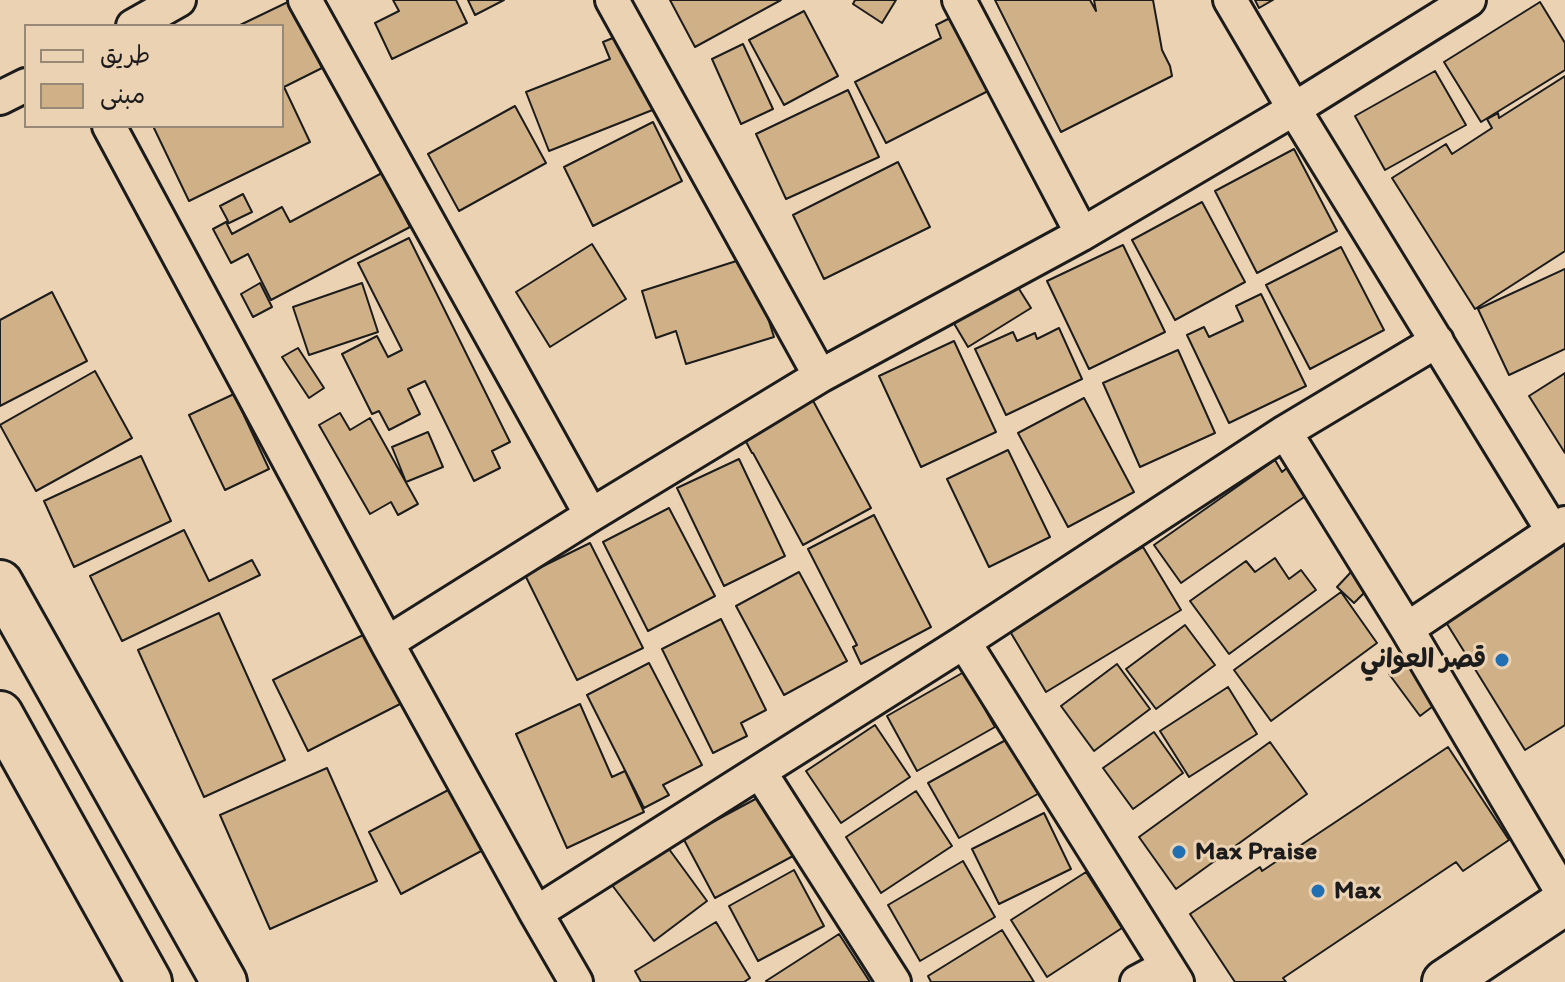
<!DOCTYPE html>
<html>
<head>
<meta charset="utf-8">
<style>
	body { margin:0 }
	#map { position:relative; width:1565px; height:982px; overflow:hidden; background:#ebd2b3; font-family:Itim,"Playpen Sans Arabic",sans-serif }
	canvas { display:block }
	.legend { position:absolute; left:24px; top:24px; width:260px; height:104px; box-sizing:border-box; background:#ebd2b3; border:2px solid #988977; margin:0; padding:10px 14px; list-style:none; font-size:24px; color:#1c1c1c }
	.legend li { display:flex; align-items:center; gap:16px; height:40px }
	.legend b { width:40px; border:2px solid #988977 }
</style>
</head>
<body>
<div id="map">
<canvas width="1565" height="982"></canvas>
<ul class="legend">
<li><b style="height:10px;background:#ebd2b3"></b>طريق</li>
<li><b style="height:22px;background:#d0b086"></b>مبنى</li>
</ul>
</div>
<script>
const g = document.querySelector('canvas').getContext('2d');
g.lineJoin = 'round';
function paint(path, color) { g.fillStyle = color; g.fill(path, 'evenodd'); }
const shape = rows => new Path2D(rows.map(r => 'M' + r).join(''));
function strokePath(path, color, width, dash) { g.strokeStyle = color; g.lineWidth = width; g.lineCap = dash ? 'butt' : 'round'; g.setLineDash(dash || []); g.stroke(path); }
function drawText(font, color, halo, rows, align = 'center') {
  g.font = font + ' Itim,"Playpen Sans Arabic",sans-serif'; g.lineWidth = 6; g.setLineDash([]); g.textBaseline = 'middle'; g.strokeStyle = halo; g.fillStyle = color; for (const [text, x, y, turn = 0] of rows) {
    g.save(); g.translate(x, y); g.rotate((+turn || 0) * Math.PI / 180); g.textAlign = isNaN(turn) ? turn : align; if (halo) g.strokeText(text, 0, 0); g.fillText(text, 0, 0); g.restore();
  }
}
const building = shape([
	[393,0,456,0,467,23,392,59,375,23,399,11,393,0],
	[468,0,504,0,475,15,468,0],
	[670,0,781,0,695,47,670,0],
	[855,0,896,0,882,23,853,4,855,0],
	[995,0,1090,0,1096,11,1094,0,1153,0,1162,50,1170,66,1172,76,1061,132,995,0],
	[1255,0,1273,0,1259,8,1255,0],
	[290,1,322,68,284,87,310,142,189,201,153,126,282,126,282,26,238,26,290,1],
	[1540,2,1565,43,1565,70,1481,122,1444,62,1540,2],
	[804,11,838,76,784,105,749,40,804,11],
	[960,13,990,90,886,143,855,82,941,38,936,25,960,13],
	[625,33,655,109,549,151,526,92,610,59,603,42,625,33],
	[743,44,773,109,741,124,712,59,743,44],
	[1435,71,1466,125,1385,170,1355,116,1435,71],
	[1565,76,1565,251,1475,309,1392,178,1446,144,1452,154,1492,128,1487,119,1498,113,1499,118,1565,76],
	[848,90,879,157,786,199,756,134,848,90],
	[515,106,546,163,459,211,428,154,515,106],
	[653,122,682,181,593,226,564,167,653,122],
	[1294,149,1337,231,1257,273,1215,191,1294,149],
	[898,162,930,227,824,279,793,215,898,162],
	[382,173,410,227,271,300,248,254,231,263,213,229,228,221,220,206,243,194,252,212,227,224,232,234,282,207,290,222,382,173],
	[1202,202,1245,282,1175,320,1132,240,1202,202],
	[409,238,510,442,492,451,500,468,474,481,425,381,408,389,420,414,389,430,379,411,372,414,342,354,377,336,388,357,402,350,358,263,409,238],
	[592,244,626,299,550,347,516,292,592,244],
	[1123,245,1165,332,1089,369,1047,281,1123,245],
	[1341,247,1384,330,1310,369,1266,285,1341,247],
	[749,257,774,337,686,364,676,331,656,338,642,291,749,257],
	[1565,269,1565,349,1509,375,1478,309,1565,269],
	[1014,281,1031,308,968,347,952,320,1014,281],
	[260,283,272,307,253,317,241,294,260,283],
	[362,283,378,332,309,355,293,307,362,283],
	[52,292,87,361,0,406,0,320,52,292],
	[1261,294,1306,386,1229,423,1187,335,1204,327,1209,337,1243,321,1236,306,1261,294],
	[1059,328,1082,379,1006,415,975,349,1013,332,1017,341,1035,333,1037,339,1059,328],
	[954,341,996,432,921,467,879,376,954,341],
	[298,348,324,388,309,398,282,357,298,348],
	[1178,350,1215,433,1140,467,1103,383,1178,350],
	[95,371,132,438,36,491,0,425,95,371],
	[1565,373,1565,453,1529,396,1565,373],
	[234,394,269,469,225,490,189,415,234,394],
	[811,397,871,508,803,545,753,453,752,453,742,434,811,397],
	[1084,398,1134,492,1068,527,1018,433,1084,398],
	[340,413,350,430,370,418,418,504,398,515,391,502,370,514,319,425,340,413],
	[428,432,443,467,406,482,392,447,428,432],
	[1008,450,1050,537,989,567,947,479,1008,450],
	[141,456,171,521,74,567,44,501,141,456],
	[739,459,785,556,724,586,677,488,739,459],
	[1275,460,1282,472,1288,467,1307,495,1181,583,1154,545,1275,460],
	[669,508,715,596,648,631,603,542,669,508],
	[874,515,931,627,861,664,853,647,857,645,808,549,874,515],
	[184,530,209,581,252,560,260,575,122,641,90,576,184,530],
	[590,543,643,648,577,680,525,575,590,543],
	[1565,544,1565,725,1525,750,1444,619,1565,544],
	[1143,547,1181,610,1046,692,1008,628,1143,547],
	[1275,558,1289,579,1301,570,1316,590,1229,654,1190,601,1246,561,1255,572,1275,558],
	[1352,571,1369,588,1354,603,1337,587,1352,571],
	[799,572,847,661,784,695,736,606,799,572],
	[1341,592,1377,643,1271,721,1234,670,1341,592],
	[219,613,285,760,204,797,138,650,219,613],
	[721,619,766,710,741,723,747,736,713,753,662,649,721,619],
	[1185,625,1215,665,1156,709,1126,669,1185,625],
	[367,633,402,703,308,751,273,680,367,633],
	[1410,659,1440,701,1420,716,1389,674,1410,659],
	[649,663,702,765,663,785,669,795,644,808,587,695,649,663],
	[1117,664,1150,709,1094,751,1061,706,1117,664],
	[964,672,995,727,917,771,887,716,964,672],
	[1228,687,1257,734,1189,777,1160,731,1228,687],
	[580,704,612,777,625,771,644,812,567,848,516,734,580,704],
	[875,725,910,777,841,823,806,771,875,725],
	[1154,732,1183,773,1133,809,1103,768,1154,732],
	[1013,736,1043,791,959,838,928,783,1013,736],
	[1270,742,1307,794,1176,889,1139,837,1270,742],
	[1448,747,1509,840,1463,871,1456,862,1283,978,1286,982,1235,982,1190,914,1260,867,1262,871,1448,747],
	[327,768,377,881,270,929,220,815,327,768],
	[452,788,485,849,401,894,369,832,452,788],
	[916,791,952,846,881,893,846,837,916,791],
	[761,796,793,856,715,898,683,838,761,796],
	[1044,813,1071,869,999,904,972,849,1044,813],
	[666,845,707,901,654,941,612,885,666,845],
	[963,861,995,917,920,961,888,905,963,861],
	[794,870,824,926,758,961,729,906,794,870],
	[1086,872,1122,928,1047,977,1011,920,1086,872],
	[716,922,750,978,744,982,641,982,635,971,716,922],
	[1002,930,1034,982,931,982,928,976,1002,930],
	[839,934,870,982,767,982,766,981,839,934]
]);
paint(building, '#d0b086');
strokePath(building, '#1c1c1c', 2);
const street = shape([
	[305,0,591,515],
	[612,0,820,376,1082,234,1294,109,1469,0],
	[959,0,1082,234],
	[1230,0,1294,109,1552,530],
	[133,26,179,0],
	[0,98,26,85],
	[109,126,387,643],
	[1285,432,1407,629,1565,897],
	[1407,629,1565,523],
	[964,642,1177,982],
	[760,772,894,982],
	[536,913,964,642,1285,432,1437,341],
	[576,982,536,913,387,643,591,515,820,376],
	[1137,982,1167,966]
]);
const secondary = shape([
	[0,583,224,982],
	[0,714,149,982],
	[1445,982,1565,902]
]);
strokePath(street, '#1c1c1c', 38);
strokePath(secondary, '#1c1c1c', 50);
strokePath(street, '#ebd2b3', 32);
strokePath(secondary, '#ebd2b3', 44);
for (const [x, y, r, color] of [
	[1502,660,8,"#1f6fb2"],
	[1179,852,8,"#1f6fb2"],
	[1318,891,8,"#1f6fb2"]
]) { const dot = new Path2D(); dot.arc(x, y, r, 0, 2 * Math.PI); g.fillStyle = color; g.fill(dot); strokePath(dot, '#ebd2b3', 3); }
drawText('bold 26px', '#1c1c1c', '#ebd2b3', [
	["قصر العواني",1486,660,"right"],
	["Max Praise",1195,852],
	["Max",1334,891]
], 'left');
</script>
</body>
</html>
